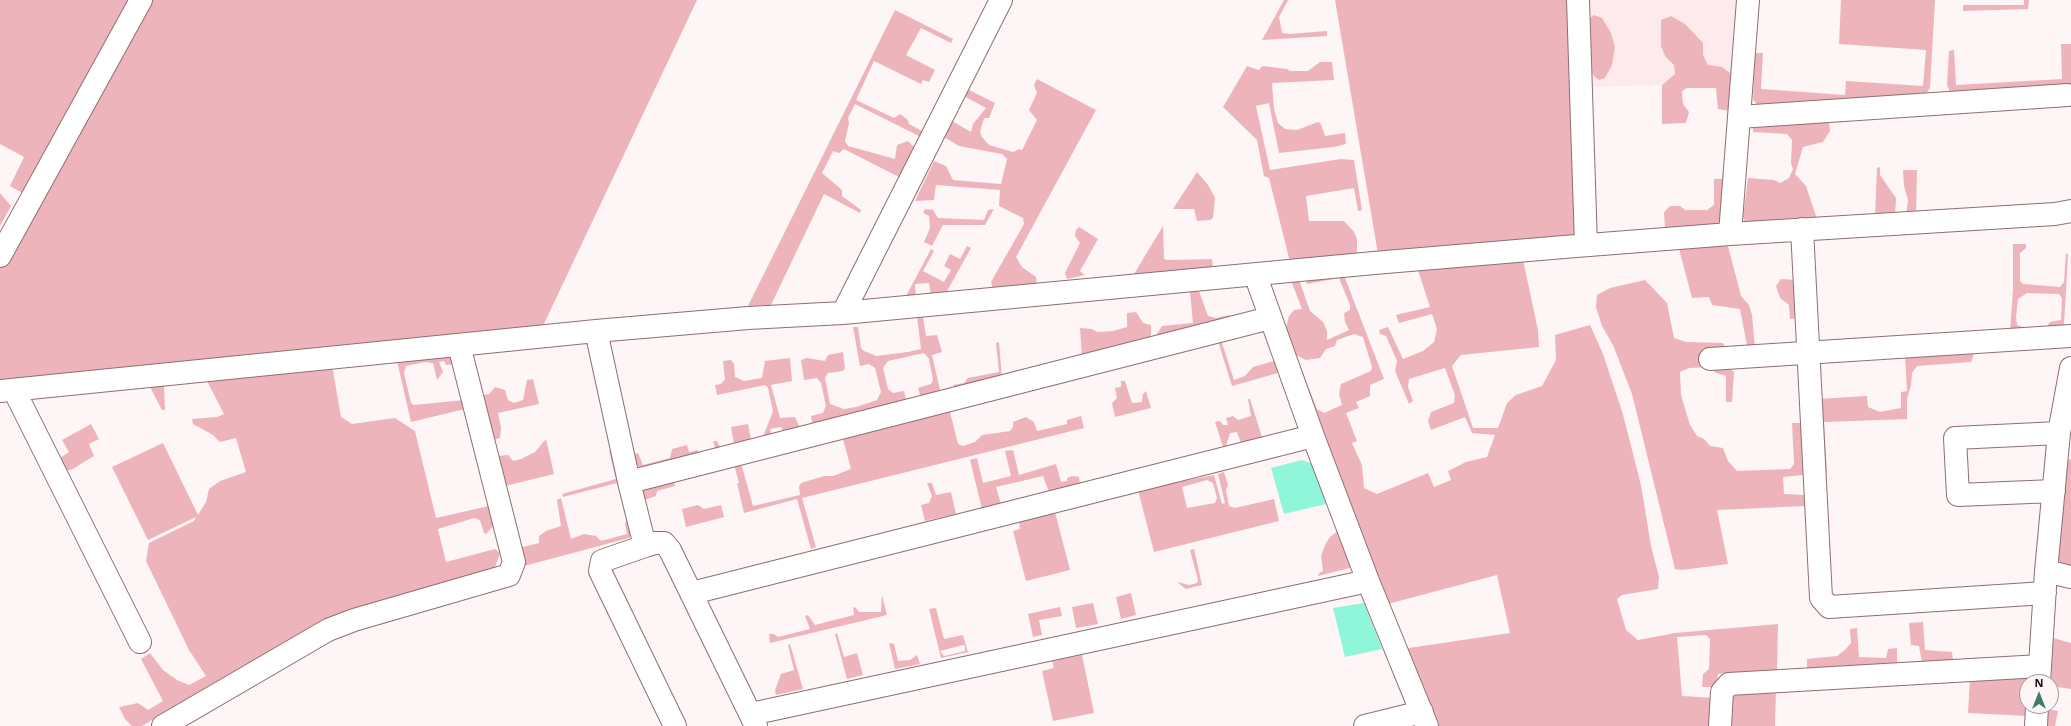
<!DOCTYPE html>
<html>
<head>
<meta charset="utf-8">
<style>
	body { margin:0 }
	#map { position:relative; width:2071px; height:726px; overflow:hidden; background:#fdf5f6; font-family:"Noto Sans",sans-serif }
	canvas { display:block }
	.north { position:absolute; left:2019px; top:674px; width:40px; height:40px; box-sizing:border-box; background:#fdf5f6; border:1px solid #a19799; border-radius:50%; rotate:0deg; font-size:11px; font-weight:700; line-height:16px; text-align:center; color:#170b0d }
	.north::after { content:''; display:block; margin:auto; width:14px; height:18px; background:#3c7d6c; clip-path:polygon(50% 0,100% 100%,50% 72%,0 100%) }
</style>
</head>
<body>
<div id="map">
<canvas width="2071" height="726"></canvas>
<div class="north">N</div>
</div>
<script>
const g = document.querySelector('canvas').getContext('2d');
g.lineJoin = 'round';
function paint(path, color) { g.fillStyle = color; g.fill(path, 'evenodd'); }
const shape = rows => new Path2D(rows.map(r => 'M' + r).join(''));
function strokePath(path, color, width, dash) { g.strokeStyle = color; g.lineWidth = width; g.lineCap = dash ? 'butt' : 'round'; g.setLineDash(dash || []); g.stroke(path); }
paint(shape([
	[1590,0,1738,0,1732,83,1591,87]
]), '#fdeaed');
paint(shape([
	[0,0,697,0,542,328,330,353,341,417,352,424,395,418,415,431,436,518,489,506,495,524,486,534,484,533,480,520,474,518,438,529,446,562,495,549,500,553,494,570,225,681,217,681,142,726,132,726,125,719,119,707,138,703,148,710,163,701,141,659,150,653,163,670,177,680,189,685,206,676,189,650,146,561,149,543,194,521,196,517,148,540,112,467,163,443,198,515,206,502,209,489,220,481,246,472,236,438,220,442,213,435,193,424,192,419,217,417,224,414,207,381,174,383,164,385,165,410,162,410,151,389,151,383,0,386,0,267,37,201,10,186,24,157,0,144],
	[1284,0,1288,0,1279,17,1282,33,1289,34,1327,31,1327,36,1262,40],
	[1335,0,1569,0,1576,228,1573,240,1520,246,1538,330,1539,347,1461,355,1452,366,1473,428,1498,428,1507,403,1516,395,1542,386,1556,360,1555,335,1590,325,1603,354,1622,411,1641,485,1651,546,1659,577,1658,589,1622,595,1617,599,1626,630,1638,640,1675,633,1778,624,1777,670,1718,674,1717,687,1702,687,1703,674,1709,669,1710,639,1706,635,1677,637,1682,696,1716,698,1715,726,1434,726,1402,649,1510,633,1497,575,1384,605,1286,328,1289,316,1294,310,1302,309,1290,278,1298,277,1310,311,1323,322,1327,331,1327,340,1349,330,1345,322,1344,313,1350,310,1350,305,1339,278,1307,284,1304,276,1339,273,1345,278,1384,379,1370,385,1370,396,1356,402,1359,408,1346,413,1357,441,1352,443,1362,465,1364,488,1377,494,1428,473,1434,487,1451,480,1448,471,1466,462,1487,457,1495,435,1472,433,1465,417,1431,430,1428,421,1431,412,1454,403,1455,395,1445,368,1409,379,1408,387,1413,401,1409,404,1395,371,1397,361,1386,336,1380,334,1379,330,1388,327,1403,359,1423,351,1434,342,1437,329,1432,314,1399,323,1396,315,1430,307,1416,264,1378,254],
	[1354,334,1363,337,1372,367,1371,371,1341,384,1339,394,1342,405,1324,413,1317,409,1296,355,1306,360,1320,358,1326,349,1335,346,1337,340],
	[1841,0,1935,0,1930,88,1925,95,1757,105,1753,99,1755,53,1763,53,1761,89,1845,95,1846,81,1923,86,1926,50,1839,44],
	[2024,0,2029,0,2028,9,1963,11,1963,5,2024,5],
	[895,10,953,39,951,43,921,28,906,55,935,70,929,82,923,80,921,84,874,61,856,100,894,118,900,114,908,120,909,124,924,132,921,137,855,104,848,118,849,123,845,141,848,146,895,159,897,145,908,141,915,148,901,178,844,149,839,153,833,151,822,173,842,190,842,196,861,210,860,213,824,194,771,305,748,306],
	[1594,15,1602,18,1611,33,1615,47,1612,65,1605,78,1599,80,1594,76,1588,66,1586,21],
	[1671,16,1685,24,1703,43,1703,55,1708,65,1722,67,1730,73,1732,83,1730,111,1718,109,1716,88,1687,88,1682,91,1683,104,1689,112,1686,123,1662,124,1662,85,1675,74,1674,65,1665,56,1661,46,1661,20],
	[2061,44,2071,44,2071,84,1950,92,1947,85,1949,51,1954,50,1956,85,2062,79],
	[1320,62,1332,62,1334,80,1272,83,1274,109,1278,123,1285,129,1297,130,1318,122,1321,124,1325,136,1345,133,1346,144,1334,147,1279,153,1269,103,1256,106,1270,170,1341,159,1354,160,1362,210,1358,211,1354,188,1306,196,1309,221,1344,221,1354,232,1357,239,1357,257,1290,262,1269,178,1264,176,1257,140,1223,107,1247,66,1259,70,1262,66,1287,69,1290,71,1308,71],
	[1037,79,1096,110,1016,257,1022,267,1036,277,1037,284,993,289,991,282,1024,224,1023,218,999,206,1000,190,936,185,934,200,915,201,934,161,946,166,953,180,1001,184,1007,159,1002,154,959,146,944,137,952,121,971,132,973,124,986,108,964,96,967,89,995,103,989,118,984,118,980,132,982,137,989,145,1013,152,1019,149,1022,150,1037,120,1029,110,1037,93,1034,85],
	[1829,122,1830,131,1823,142,1803,147,1795,174,1806,186,1817,219,1746,223,1743,218,1748,178,1774,180,1780,183,1789,178,1793,169,1791,163,1792,140,1787,134,1753,132,1753,128],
	[1880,167,1880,175,1896,198,1895,215,1875,216,1877,168],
	[1903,170,1917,170,1916,215,1906,215,1908,200,1904,186],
	[1197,172,1208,185,1215,198,1213,218,1210,220,1197,221,1194,209,1173,209],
	[1714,179,1724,179,1720,227,1665,230,1664,212,1670,206,1680,206,1685,210,1707,210,1714,205],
	[0,193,11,206,0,226],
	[925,209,933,210,938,218,984,220,988,210,994,209,985,225,943,225,932,246,924,242,930,228,929,216,923,213],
	[1163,226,1164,259,1167,260,1212,259,1213,268,1134,274],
	[1079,227,1098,239,1080,271,1085,275,1067,279,1065,273,1080,243,1075,236,1076,230],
	[1727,242,1741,296,1749,305,1752,315,1755,349,1748,350,1740,309,1712,305,1709,297,1692,298,1678,245],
	[2013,244,2026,244,2026,248,2020,253,2020,281,2023,284,2060,287,2064,282,2066,253,2068,255,2064,324,2059,329,2044,330,2050,322,2061,320,2062,298,2059,294,2027,293,2018,299,2016,317,2017,325,2023,327,2023,332,2010,332,2013,290],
	[967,246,971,248,946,293,931,295,929,283,915,284,916,297,905,298,931,249,934,251,923,271,944,282,951,270,944,266,950,254,960,259],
	[1781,279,1796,280,1798,318,1790,319,1789,305,1780,298,1776,286],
	[1645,280,1667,303,1674,338,1686,342,1723,343,1728,351,1725,365,1734,372,1732,402,1726,402,1726,376,1716,373,1709,367,1689,368,1680,372,1681,395,1690,425,1697,436,1704,439,1710,446,1723,448,1728,461,1737,471,1790,469,1794,464,1792,423,1801,423,1803,475,1783,477,1784,494,1805,495,1805,506,1717,510,1728,564,1682,570,1675,569,1632,394,1613,345,1602,326,1596,307,1597,295,1610,288],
	[1199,291,1208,316,1216,318,1229,315,1230,320,1158,339,1157,334,1162,326,1193,323,1190,292],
	[1136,312,1143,323,1151,325,1151,335,1148,341,1082,358,1080,328,1092,329,1097,332,1113,331,1127,327,1127,313],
	[917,316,923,317,926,336,937,335,942,352,932,355,941,394,921,399,918,388,931,384,933,380,929,359,924,353,888,361,883,368,888,389,893,393,904,391,907,403,813,428,811,416,823,413,826,406,821,383,817,378,804,380,801,360,807,358,825,361,828,355,843,352,845,368,843,371,828,373,825,378,830,404,844,409,856,407,877,400,881,392,875,368,869,364,860,366,853,327,858,327,861,348,864,351,876,356,908,352,921,349],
	[1217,338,1221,340,1234,380,1245,376,1253,367,1274,361,1272,355,1285,371,1232,386],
	[999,342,1002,379,955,392,953,385,964,383,968,378,999,372,996,343],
	[1975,351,1971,362,1917,366,1912,373,1911,385,1907,399,1907,419,1824,422,1827,473,1822,473,1818,399,1867,396,1868,407,1880,412,1901,408,1901,392,1907,391,1905,356],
	[449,356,454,364,446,365,444,361,439,362,443,372,437,380,433,363,425,362,406,366,404,373,411,403,414,405,464,400,465,409,411,422,397,361],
	[790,358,792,381,771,385,780,418,795,417,801,430,784,435,781,427,770,429,773,439,763,437,773,411,768,388,765,385,717,395,715,385,721,384,725,379,723,361,731,360,734,364,735,377,744,381,762,378,765,361],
	[533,379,539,404,498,413,501,428,500,438,493,440,483,395,489,394,495,387,505,390,508,400,514,403,523,400,527,380],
	[1121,381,1125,381,1132,403,1142,402,1143,394,1146,391,1151,408,1115,417,1112,403,1117,398,1115,388,1121,387],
	[1248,399,1250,399,1262,437,1241,443,1237,432,1230,433,1226,446,1223,447,1215,422,1220,421,1223,425,1228,425,1226,418,1233,416,1238,420,1251,416],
	[949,408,958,444,963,446,975,442,982,435,1010,431,1013,427,1013,422,1026,417,1034,422,1037,431,1067,424,1067,420,1081,416,1084,428,802,498,816,547,811,549,797,499,744,513,737,483,739,483,734,464,741,463,753,506,800,495,799,486,801,483,824,476,833,476,851,469,842,435],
	[91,424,99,439,89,444,94,456,71,470,62,470,57,460,69,452,62,440],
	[748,424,752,444,717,454,713,441,717,441,721,449,734,444,731,427],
	[546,439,554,474,505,486,497,456,508,455,513,461,521,459,535,452],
	[687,445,689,452,698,450,699,457,647,471,638,466,633,454,638,453,643,465,670,458,672,449],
	[613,449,621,482,563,497,562,494,616,479,609,451],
	[1013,450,1019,475,1056,464,1061,482,1067,481,1067,478,1072,476,1079,477,1080,484,1049,492,1043,476,996,487,1001,504,982,509,970,460,977,458,983,483,1011,476,1005,451],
	[2071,459,2071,571,2061,568,2055,559,2062,464],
	[1224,472,1228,485,1226,490,1229,506,1235,508,1274,499,1279,521,1154,552,1138,490,1214,475,1222,504,1225,503,1218,474],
	[1207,480,1213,483,1217,498,1215,503,1187,508,1182,487],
	[673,478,675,486,657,491,656,496,644,500,642,492,646,484],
	[927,483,932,483,936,495,951,492,956,514,925,521,921,505,929,503,932,496],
	[561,498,571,539,584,534,596,536,601,541,627,534,625,524,626,521,630,520,633,531,629,538,524,566,519,548,539,543,539,536,546,531,561,526,557,500],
	[698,505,704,509,721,505,724,517,686,527,682,509],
	[1055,512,1070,570,1026,581,1013,531,1020,529,1019,521],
	[1338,531,1353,565,1350,568,1318,576,1319,573,1323,571,1321,556,1325,545,1330,537],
	[1194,549,1202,585,1186,589,1177,582,1189,585,1197,583,1198,580,1190,550],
	[1131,593,1136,615,1121,619,1116,597],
	[882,595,887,615,770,643,769,634,774,634,778,637,810,629,805,616,808,615,815,625,854,615,853,607,856,608,859,612,881,612],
	[1093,603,1098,624,1076,628,1072,607],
	[1060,607,1062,616,1039,620,1042,635,1033,637,1028,614],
	[936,608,944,639,963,635,968,652,941,658,929,609],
	[963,645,965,646,965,651,944,656,940,651],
	[1923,622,1925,650,1952,652,1953,661,1922,662,1919,646,1911,645,1909,623],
	[1857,628,1859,657,1886,658,1888,649,1897,648,1897,664,1807,668,1807,659,1837,656,1845,650,1851,643,1850,629],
	[837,633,844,657,857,653,863,675,847,679,835,634],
	[2053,638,2071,643,2071,689,2051,686],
	[889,643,894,644,898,661,910,660,917,655,920,664,895,669],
	[790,644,803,689,776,695,775,690,781,674,794,670,788,645],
	[1082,655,1094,713,1053,721,1042,671,1054,668,1052,661],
	[2025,675,2032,681,2027,682,2027,706,2029,716,1968,713,1970,678],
	[1776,689,1775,726,1727,726,1732,690],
	[2046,709,2058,711,2055,726,2045,726]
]), '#eeb4bc');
paint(shape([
	[1302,460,1313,464,1326,504,1284,514,1271,468],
	[1364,603,1382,649,1345,657,1333,608]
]), '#8ff6da');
const minor = shape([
	[1578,0,1586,245],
	[1739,117,2068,95],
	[1802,229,1821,598,1829,607,2045,593],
	[1730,234,1748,0],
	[0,256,141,0],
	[1255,274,1313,436,1368,581,1427,726],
	[843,313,1001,0],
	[596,331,629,482,645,546,655,543,664,543,670,550,756,726],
	[1710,359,2071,336],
	[14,390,140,642],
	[0,391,596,331,748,318,843,313,1374,263,1576,246,1730,234,2055,214,2071,211],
	[629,482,1270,318],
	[2054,491,1958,495,1955,438,2059,433],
	[645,546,602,561,600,571,675,726],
	[2046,571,2071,577],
	[692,593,1313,436],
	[2039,682,2046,571,2059,433,2071,368],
	[751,714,1368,581],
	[163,726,328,630,354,620,509,575,514,562,459,345],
	[1365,726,1422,712],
	[1720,726,1722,692,1729,684,2040,666],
	[2036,726,2037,706]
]);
strokePath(minor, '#8e6e72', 24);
strokePath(minor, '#fff', 22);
</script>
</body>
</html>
